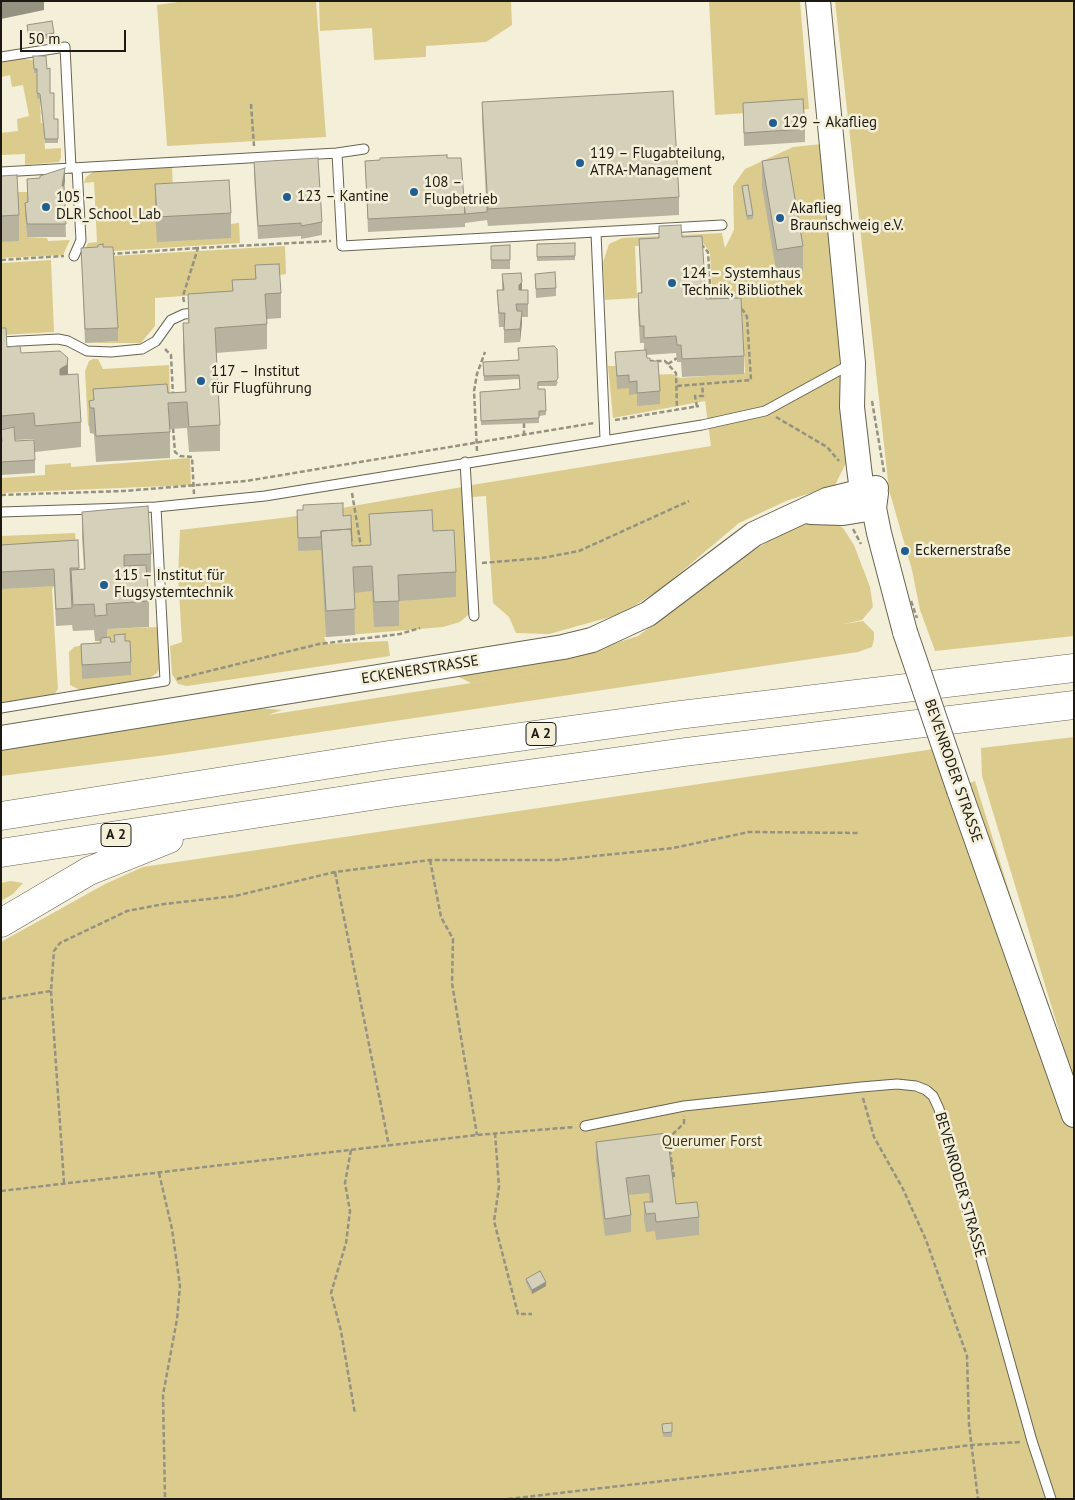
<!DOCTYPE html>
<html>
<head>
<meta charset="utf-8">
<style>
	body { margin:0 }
	#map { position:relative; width:1075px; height:1500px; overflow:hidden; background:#f4efd8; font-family:"PT Sans",sans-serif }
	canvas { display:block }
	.frame { position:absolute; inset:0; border:2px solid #1c1a12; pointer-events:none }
	.scale { position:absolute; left:20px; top:30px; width:106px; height:22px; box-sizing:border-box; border:2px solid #1c1a12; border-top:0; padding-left:6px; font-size:15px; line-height:18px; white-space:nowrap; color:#1c1a12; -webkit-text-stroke:4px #f4efd8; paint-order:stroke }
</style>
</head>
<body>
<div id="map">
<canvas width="1075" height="1500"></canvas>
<div class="frame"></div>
<div class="scale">50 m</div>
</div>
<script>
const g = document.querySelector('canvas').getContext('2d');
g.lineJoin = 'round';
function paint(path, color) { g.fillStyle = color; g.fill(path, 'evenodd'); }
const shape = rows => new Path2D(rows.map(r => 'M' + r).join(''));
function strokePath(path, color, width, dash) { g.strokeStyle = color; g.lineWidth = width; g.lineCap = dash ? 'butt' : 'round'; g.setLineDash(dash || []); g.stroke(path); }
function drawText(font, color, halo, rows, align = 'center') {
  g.font = font + ' "PT Sans",sans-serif'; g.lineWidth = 5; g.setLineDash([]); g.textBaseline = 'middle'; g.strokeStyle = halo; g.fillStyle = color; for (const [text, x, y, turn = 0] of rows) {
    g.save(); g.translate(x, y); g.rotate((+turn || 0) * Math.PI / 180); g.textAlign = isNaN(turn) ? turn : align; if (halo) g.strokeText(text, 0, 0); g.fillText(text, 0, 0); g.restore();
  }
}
paint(shape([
	[185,1,316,1,326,137,167,146,157,5],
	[319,1,511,1,512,25,486,42,426,46,426,57,374,60,372,28,320,31],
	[709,1,800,1,809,109,715,115],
	[835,1,1074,1,1074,636,935,651,920,610,912,570,889,490],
	[14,58,33,60,34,73,37,73,40,99,41,123,44,124,45,149,61,148,61,158,59,162,25,165,25,154,1,155,1,133,18,131,17,119,29,116,23,85,12,87,10,75,1,77,1,60],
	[822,144,848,404,847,461,835,485,786,501,739,523,661,589,621,614,549,634,516,633,509,617,493,603,486,496,472,497,472,485,711,446,705,401,613,418,608,366,615,366,647,375,672,374,680,378,745,373,742,315,738,309,713,310,710,252,703,243,635,246,637,298,605,300,603,262,609,244,622,238,722,233,725,248,734,230,733,186,745,169,793,147],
	[172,167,174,208,230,224,239,223,240,243,83,253,88,243,97,242,94,182,84,183,86,177,93,172],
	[17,192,27,192,28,215,25,216,27,237,47,238,48,241,70,240,63,255,1,258,1,242,19,240],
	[285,246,286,274,271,276,239,292,155,298,155,326,141,343,85,343,117,341,112,256],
	[51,260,54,332,1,335,1,263],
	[93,359,98,359,103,369,169,365,170,401,88,426,85,371,89,361],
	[190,458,191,485,1,493,1,478,45,475,45,465,71,463,71,467],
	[462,487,469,614,460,622,443,627,324,637,327,644,388,641,390,656,187,686,178,684,172,674,170,646,182,642,178,576,180,530,290,517],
	[830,519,843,528,854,545,870,587,873,607,862,620,843,624,863,621,874,632,874,639,872,647,858,652,166,755,1,776,1,750,214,714,257,708,282,710,268,715,643,656,471,683,459,677,469,669,600,648,638,636,744,557,790,527,807,521],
	[75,533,78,558,52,589,58,689,53,696,1,704,1,536],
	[160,627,160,666,157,673,147,680,82,691,70,685,69,652,74,647,106,640,106,629],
	[1074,737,1074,1081,982,776,981,748],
	[934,749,949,790,975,781,1074,1101,1074,1499,1,1499,1,942,105,884,143,867],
	[10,881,23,883,13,894,1,901,1,883]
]), '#dbcc8e');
const lane = shape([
	[1,57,65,47,71,168],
	[337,153,364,149],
	[1,172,337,153,342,246,722,225],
	[596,233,605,439],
	[74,256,81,240,77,168],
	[1,342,58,339,68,341,87,351,111,352,142,349,156,341,171,320,184,314,199,313],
	[465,462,474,616],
	[1,512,156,507,265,496,702,425,765,411,851,364],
	[1,708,165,681,156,507],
	[585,1126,684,1106,861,1087,897,1084,916,1086,926,1090,933,1096,939,1109,1032,1441,1051,1499]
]);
const secondary = shape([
	[818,1,853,363,852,407,859,468,862,491,874,508],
	[876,493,874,508,879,533,905,632],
	[811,512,843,513,874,508],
	[1,738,563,647,592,640,648,614,754,534,827,500,876,488],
	[959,790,1074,1115]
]);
const highway = shape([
	[1,816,389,755,679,715,1074,668],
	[1,853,391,793,685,752,1074,705],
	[1,923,89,871,169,839]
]);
strokePath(lane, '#696450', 11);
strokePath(secondary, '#696450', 26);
strokePath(highway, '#696450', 29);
strokePath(shape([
	[251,104,254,146],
	[701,244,708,252,711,301],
	[110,254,198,248],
	[1,260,64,256],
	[184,302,183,296,198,248,331,241],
	[165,349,171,355,173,396],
	[649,361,665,361,676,373,677,409],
	[668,364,677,358],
	[677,386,751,380,747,317,743,310,738,311],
	[872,401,884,472],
	[697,407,695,396,703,396,702,384],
	[776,417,827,447,839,461],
	[615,420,699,406],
	[524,423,524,435],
	[173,428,175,452,180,456,192,457,194,494],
	[477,451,474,391,477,374,485,352],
	[352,493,361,547],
	[1,495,124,491,246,481,594,423],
	[853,529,861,544],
	[482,563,542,558,579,551,689,501],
	[177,679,319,644,400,634,420,628],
	[430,860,441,917,453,939,452,983,477,1135],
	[335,872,389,1146],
	[51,991,64,1183],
	[1,999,51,991,54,951,60,943,127,911,164,904,235,896,335,872,430,860,557,860,673,848,749,832,859,833],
	[863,1098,874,1137,903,1189,926,1240,967,1356,969,1424,978,1499],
	[495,1133,499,1187,494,1221,518,1314,532,1314],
	[351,1150,345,1183,350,1211,346,1243,331,1293,341,1331,355,1414],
	[159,1173,172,1229,180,1286,177,1319,163,1395,165,1499],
	[674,1177,668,1139,684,1123,684,1116],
	[1,1191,477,1135,574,1127],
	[508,1499,972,1445,1021,1442]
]), '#959281', 2.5, [5, 2.5]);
strokePath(lane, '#fff', 9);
strokePath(secondary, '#fff', 24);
strokePath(highway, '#fff', 28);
const secondaryBridge = shape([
	[905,632,959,790]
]);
strokePath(secondaryBridge, '#696450', 26, []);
strokePath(shape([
	[911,601,917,618]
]), '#959281', 2.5, [5, 2.5]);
strokePath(secondaryBridge, '#fff', 24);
paint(shape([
	[27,25,54,33,54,37,29,42],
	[33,56,47,69,54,119,58,119,58,143,45,143,40,99,37,98,37,73,34,73],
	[482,102,679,197,679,215,488,226,487,220,465,223,465,227,368,232,365,161,447,158,464,200,486,199,482,119],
	[743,103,805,129,805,142,744,146],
	[762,161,803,246,803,271,777,276,762,186],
	[254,162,322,222,322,235,301,239,301,236,258,239,254,175],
	[1,176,19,215,19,241,1,242],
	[27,179,65,181,64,187,66,237,27,237,25,216,25,203,27,202],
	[155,184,231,213,231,238,157,242,155,210],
	[742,186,753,215,753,219,747,220,742,190],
	[659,226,682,237,706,299,744,356,744,374,682,377,681,362,677,362,676,353,647,355,647,358,650,361,660,391,660,404,637,406,637,394,629,395,629,388,617,389,615,352,644,351,644,343,640,343,638,311,638,293,641,293,639,239,659,238],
	[575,243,575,260,537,261,537,244],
	[510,245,510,269,491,269,491,246],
	[81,248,118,328,118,341,85,343],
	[255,265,281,293,281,318,267,319,267,349,216,353,220,425,220,451,189,452,187,428,170,429,170,458,96,462,94,434,90,433,89,426,89,401,93,400,93,389,168,393,185,392,183,349,183,323,188,323,188,294,232,291,232,280,255,279],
	[502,274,522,290,528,304,528,317,522,317,520,342,504,343,504,327,499,327,497,290,502,290],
	[535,274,556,288,556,296,536,298],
	[1,328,7,347,68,374,81,422,81,447,35,452,34,439,15,440,35,460,35,473,1,475],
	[519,360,558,382,556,386,538,386,538,389,545,389,546,415,539,416,539,423,481,425,480,392,520,390,519,379,484,381,483,362],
	[297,510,343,516,352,541,352,546,370,545,369,514,433,531,456,572,456,597,399,601,399,626,374,627,372,591,354,593,355,635,326,637,321,550,298,551],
	[82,512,151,554,151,579,147,579,149,601,149,627,107,629,107,638,111,642,114,642,114,635,125,641,131,662,131,675,82,679,81,644,101,643,101,641,95,641,94,630,73,631,72,625,56,626,54,586,1,589,1,545,78,540,79,569,84,569,82,538],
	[667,1133,676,1204,699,1217,699,1235,656,1240,655,1231,646,1232,644,1220,644,1202,650,1202,649,1193,628,1195,631,1215,631,1232,605,1236,596,1160,596,1142],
	[526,1279,546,1286,532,1294,526,1283],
	[672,1423,672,1437,663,1437,662,1424]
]), '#b7b39f');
paint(shape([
	[1,1,44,1,44,10,1,19],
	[65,168,65,181,62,199,62,186],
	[522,282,522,296,519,298,519,285],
	[522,311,522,324,520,342,520,329],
	[68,358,68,383,60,394,60,369],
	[546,1282,546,1286,532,1294,532,1290]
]), '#959282');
const building = shape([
	[52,21,54,33,29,38,27,25,52,21],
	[33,56,46,56,47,69,50,68,50,93,54,93,54,119,58,119,58,139,45,139,40,94,37,93,37,69,34,69,33,56],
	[673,91,679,197,488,209,482,102,673,91],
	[803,99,805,129,744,133,743,103,803,99],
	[447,155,447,158,461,158,465,214,368,219,365,161,380,160,380,158,447,155],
	[788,157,803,246,777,250,762,161,788,157],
	[318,158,322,222,301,226,301,223,258,226,254,162,318,158],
	[65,168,62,186,64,186,66,224,27,224,25,203,28,202,27,179,40,178,40,176,65,168],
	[17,175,19,215,1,216,1,176,17,175],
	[229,180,231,213,157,217,155,184,229,180],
	[748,185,753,215,747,216,742,186,748,185],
	[487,199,487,212,465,214,464,200,487,199],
	[681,225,682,237,702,236,706,299,741,298,744,356,682,359,681,345,677,345,676,336,644,338,644,326,640,326,638,293,642,293,639,239,659,238,659,226,681,225],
	[575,243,575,256,537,257,537,244,575,243],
	[103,244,103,247,113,247,118,328,85,329,81,248,98,247,98,245,103,244],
	[510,245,510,260,491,260,491,246,510,245],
	[279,264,281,293,265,294,267,324,215,328,220,425,189,427,187,402,168,403,170,432,96,436,94,408,90,408,89,401,94,400,93,389,167,384,168,393,186,392,183,323,189,323,188,294,233,291,232,280,256,279,255,265,279,264],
	[555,272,556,288,536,289,535,274,555,272],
	[521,273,522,282,519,285,519,290,528,290,528,304,516,304,517,311,522,311,520,329,504,330,505,313,499,313,497,290,504,290,502,274,521,273],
	[1,328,6,328,7,347,20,346,21,353,60,351,68,358,67,365,60,369,60,375,78,374,81,422,35,426,34,413,1,416,1,328],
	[554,346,557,349,558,378,556,381,538,382,538,389,545,389,546,411,539,411,539,418,481,421,480,392,520,389,519,375,484,376,483,362,519,360,518,348,554,346],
	[646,350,647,358,650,358,650,361,658,361,660,391,637,393,637,381,629,382,629,375,617,376,615,352,646,350],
	[14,427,15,441,34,440,35,460,1,462,1,442,2,442,1,430,14,427],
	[343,503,343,516,351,515,352,541,351,529,321,531,321,537,298,538,297,510,303,510,303,505,343,503],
	[148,506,151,554,124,555,124,566,146,565,149,601,106,604,107,615,95,616,94,604,73,605,71,570,85,569,82,512,148,506],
	[432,510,433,531,454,530,456,572,398,575,399,601,374,602,372,566,353,567,355,609,326,611,321,531,351,529,352,546,371,545,369,514,432,510],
	[78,540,79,568,70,568,72,608,56,609,54,569,1,572,1,545,78,540],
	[125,634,125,641,130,641,131,662,82,665,81,644,101,643,101,638,110,637,111,642,115,642,114,635,125,634],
	[667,1133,676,1204,697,1202,699,1217,656,1222,655,1213,646,1214,644,1202,653,1202,649,1175,626,1178,631,1215,605,1219,596,1142,667,1133],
	[540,1271,546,1282,532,1290,526,1279,540,1271],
	[672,1423,672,1432,663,1433,662,1424,672,1423]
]);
paint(building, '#d5d0b9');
strokePath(building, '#959282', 1);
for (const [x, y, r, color] of [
	[773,123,5,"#205d93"],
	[580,163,5,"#205d93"],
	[414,192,5,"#205d93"],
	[287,197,5,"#205d93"],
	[46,207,5,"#205d93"],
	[780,218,5,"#205d93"],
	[672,283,5,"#205d93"],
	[201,381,5,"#205d93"],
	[905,551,5,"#205d93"],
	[104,585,5,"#205d93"]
]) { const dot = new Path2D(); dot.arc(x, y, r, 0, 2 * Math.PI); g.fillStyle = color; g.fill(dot); strokePath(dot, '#f4efd8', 2); }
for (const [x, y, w] of [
	[541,734,30],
	[116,835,30]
]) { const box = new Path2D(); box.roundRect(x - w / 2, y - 11.5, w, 23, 4); g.fillStyle = '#f4efd8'; g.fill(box); strokePath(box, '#1c1a12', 1); }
drawText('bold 14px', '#1c1a12', null, [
	["A 2",541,734],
	["A 2",116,835]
]);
drawText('15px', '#1c1a12', '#f4efd8', [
	["129 – Akaflieg",783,123],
	["119 – Flugabteilung,",590,154],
	["ATRA-Management",590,171],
	["108 –",424,183],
	["Flugbetrieb",424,200],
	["123 – Kantine",297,197],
	["105 –",56,198],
	["DLR_School_Lab",56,215],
	["Akaflieg",790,209],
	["Braunschweig e.V.",790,226],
	["124 – Systemhaus",682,274],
	["Technik, Bibliothek",682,291],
	["117 – Institut",211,372],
	["für Flugführung",211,389],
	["Eckernerstraße",915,551],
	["115 – Institut für",114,576],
	["Flugsystemtechnik",114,593]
], 'left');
drawText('15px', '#1c1a12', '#f4efd8', [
	["ECKENERSTRASSE",420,670,-9],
	["BEVENRODER STRASSE",953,771,71],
	["BEVENRODER STRASSE",960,1185,74]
]);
drawText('15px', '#413916', '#f4efd8', [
	["Querumer Forst",712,1142]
]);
</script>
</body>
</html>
